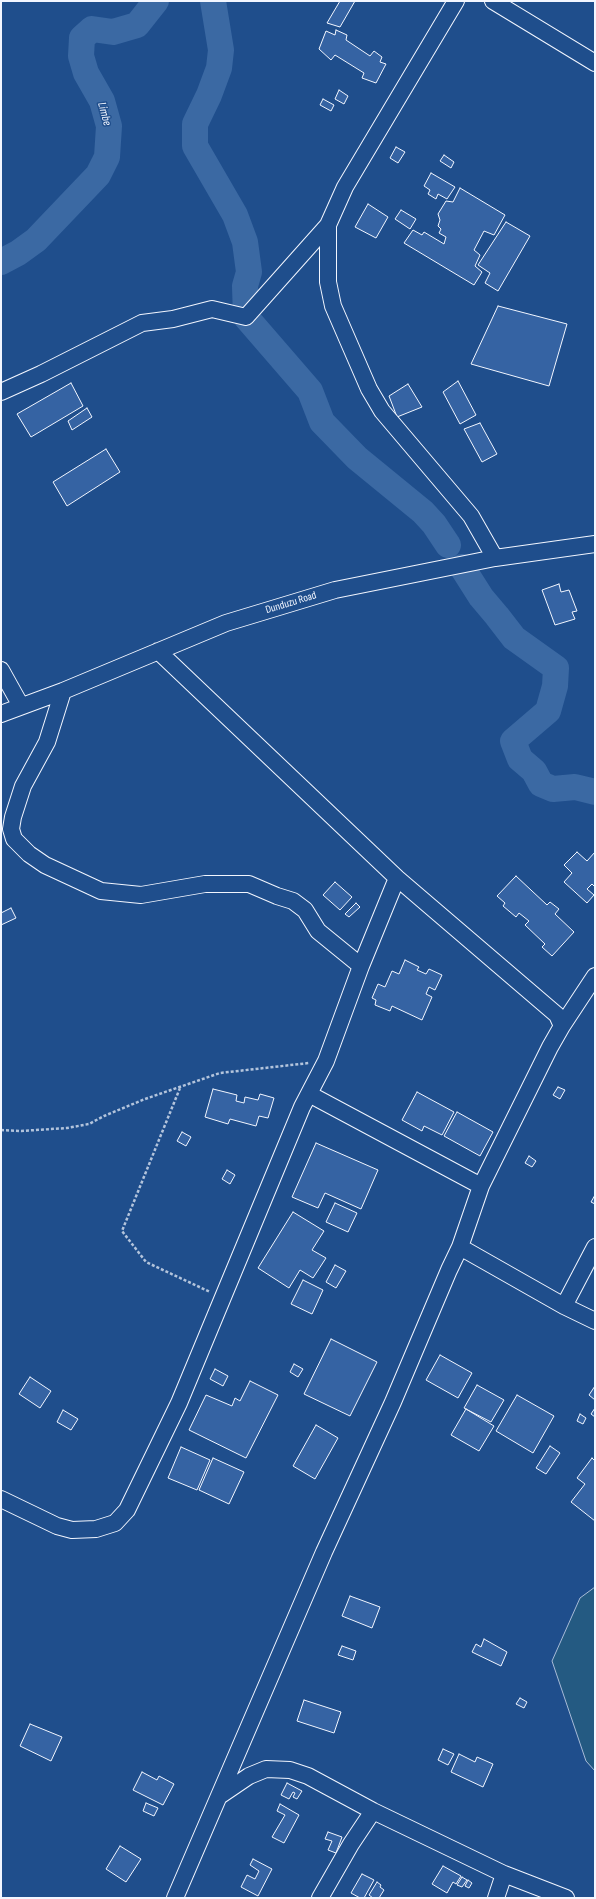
<!DOCTYPE html>
<html>
<head>
<meta charset="utf-8">
<style>
	body { margin:0 }
	#map { position:relative; width:596px; height:1899px; overflow:hidden; background:#1f4e8c; font-family:"Sofia Sans Condensed",sans-serif }
	canvas { display:block }
	.frame { position:absolute; inset:0; border:2px solid #f2f6ff; pointer-events:none }
</style>
</head>
<body>
<div id="map">
<canvas width="596" height="1899"></canvas>
<div class="frame"></div>
</div>
<script>
const g = document.querySelector('canvas').getContext('2d');
g.lineJoin = 'round';
function paint(path, color) { g.fillStyle = color; g.fill(path, 'evenodd'); }
const shape = rows => new Path2D(rows.map(r => 'M' + r).join(''));
function strokePath(path, color, width, dash) { g.strokeStyle = color; g.lineWidth = width; g.lineCap = dash ? 'butt' : 'round'; g.setLineDash(dash || []); g.stroke(path); }
function drawText(font, color, halo, rows, align = 'center') {
  g.font = font + ' "Sofia Sans Condensed",sans-serif'; g.lineWidth = 3; g.setLineDash([]); g.textBaseline = 'middle'; g.strokeStyle = halo; g.fillStyle = color; for (const [text, x, y, turn = 0] of rows) {
    g.save(); g.translate(x, y); g.rotate((+turn || 0) * Math.PI / 180); g.textAlign = isNaN(turn) ? turn : align; if (halo) g.strokeText(text, 0, 0); g.fillText(text, 0, 0); g.restore();
  }
}
const green = shape([
	[595,1587,595,1771,586,1761,552,1661,580,1598,595,1587]
]);
paint(green, '#245a82');
strokePath(green, '#a8bbd7', 1);
strokePath(shape([
	[213,1,221,50,219,68,209,95,195,124,195,146,235,215,245,242,249,272,245,286,246,317,310,391,322,422,357,458,423,512,434,524,448,545],
	[1,262,18,253,36,240,98,175,107,157,109,126,102,101,86,73,81,56,82,38,92,29,113,32,137,25,156,1],
	[462,567,481,597,497,616,514,638,556,668,555,686,548,711,513,741,520,759,534,771,541,784,553,789,575,787,595,792]
]), '#3b69a3', 26);
const building = shape([
	[340,1,355,1,340,27,327,23,340,1],
	[336,30,347,35,346,40,370,56,374,51,382,57,380,62,386,64,376,83,362,78,364,73,335,55,331,60,319,49,326,31,335,35,336,30],
	[339,90,348,96,344,104,335,99,339,90],
	[323,99,334,105,331,111,320,105,323,99],
	[396,147,405,152,398,163,390,158,396,147],
	[444,155,454,162,451,168,440,161,444,155],
	[431,173,455,187,447,199,438,194,436,199,428,194,430,190,424,186,431,173],
	[460,188,505,215,494,235,484,231,474,250,480,255,475,266,482,272,474,285,404,243,413,230,422,235,424,232,444,244,446,237,439,233,441,229,438,226,440,220,438,214,446,201,453,202,460,188],
	[368,204,388,217,376,238,355,227,368,204],
	[401,210,416,219,410,229,395,219,401,210],
	[506,222,530,236,498,291,485,283,490,273,478,265,506,222],
	[498,306,567,324,549,386,471,364,498,306],
	[458,381,476,415,460,424,443,392,458,381],
	[71,383,83,406,31,437,17,414,71,383],
	[408,384,422,407,397,417,389,396,408,384],
	[87,408,92,417,72,430,68,421,87,408],
	[480,423,497,454,482,462,464,429,480,423],
	[106,449,120,472,67,506,53,482,106,449],
	[559,584,561,592,569,590,577,611,572,612,575,619,555,625,542,590,559,584],
	[577,852,587,861,595,852,595,887,592,884,587,889,594,895,587,903,564,882,572,873,564,865,577,852],
	[516,876,547,905,550,902,559,909,555,914,574,932,552,956,542,947,545,944,525,925,529,921,519,913,516,917,503,906,505,903,497,896,516,876],
	[335,882,352,897,340,910,323,895,335,882],
	[356,903,360,907,349,917,345,914,356,903],
	[11,908,16,918,1,925,1,913,11,908],
	[405,960,419,967,417,970,426,974,429,969,442,975,435,990,429,987,426,994,432,997,422,1020,392,1006,390,1011,375,1005,376,1000,372,998,378,984,385,987,392,971,399,974,405,960],
	[558,1087,565,1090,560,1099,553,1095,558,1087],
	[213,1089,237,1095,236,1101,244,1103,245,1097,258,1100,260,1094,274,1098,268,1118,259,1116,256,1126,230,1119,228,1124,205,1117,213,1089],
	[417,1092,454,1112,442,1135,424,1126,422,1131,402,1120,417,1092],
	[457,1112,493,1132,480,1156,444,1136,457,1112],
	[182,1132,191,1137,186,1146,177,1141,182,1132],
	[316,1143,378,1170,361,1209,325,1193,318,1208,292,1197,316,1143],
	[529,1156,536,1161,532,1167,525,1163,529,1156],
	[227,1170,235,1175,230,1184,222,1179,227,1170],
	[595,1195,595,1204,591,1202,595,1195],
	[335,1203,357,1213,348,1232,326,1222,335,1203],
	[293,1212,324,1231,312,1250,326,1258,313,1278,300,1270,289,1288,258,1268,293,1212],
	[335,1265,346,1271,336,1288,326,1282,335,1265],
	[303,1280,323,1290,312,1314,291,1304,303,1280],
	[331,1339,377,1362,350,1416,304,1394,331,1339],
	[440,1355,472,1373,458,1398,426,1380,440,1355],
	[294,1364,303,1369,298,1377,290,1372,294,1364],
	[215,1369,228,1376,223,1386,210,1379,215,1369],
	[30,1377,51,1391,40,1408,19,1394,30,1377],
	[250,1381,278,1395,246,1458,189,1430,206,1395,232,1406,235,1398,240,1401,250,1381],
	[477,1385,504,1400,491,1422,464,1408,477,1385],
	[595,1386,595,1400,589,1395,595,1386],
	[517,1395,554,1416,533,1453,496,1431,517,1395],
	[595,1408,595,1417,591,1414,595,1408],
	[466,1409,494,1426,479,1451,451,1435,466,1409],
	[63,1410,78,1419,71,1430,57,1422,63,1410],
	[580,1414,586,1418,583,1424,577,1421,580,1414],
	[316,1425,338,1438,315,1479,293,1466,316,1425],
	[550,1446,560,1453,546,1474,536,1468,550,1446],
	[181,1447,210,1460,197,1490,168,1478,181,1447],
	[213,1458,244,1472,229,1504,199,1490,213,1458],
	[592,1458,595,1461,595,1521,571,1502,585,1484,577,1478,592,1458],
	[350,1596,380,1607,372,1628,342,1616,350,1596],
	[484,1639,507,1652,501,1666,472,1652,476,1644,481,1647,484,1639],
	[342,1646,356,1651,353,1660,338,1655,342,1646],
	[520,1698,527,1702,524,1708,516,1704,520,1698],
	[304,1700,341,1712,334,1733,297,1721,304,1700],
	[30,1724,62,1737,51,1761,20,1746,30,1724],
	[443,1749,454,1754,448,1765,438,1760,443,1749],
	[459,1754,475,1762,477,1757,493,1764,483,1787,451,1772,459,1754],
	[142,1772,157,1780,159,1776,174,1784,163,1805,133,1790,142,1772],
	[287,1783,302,1791,297,1799,293,1797,295,1793,293,1792,289,1799,281,1795,287,1783],
	[146,1803,158,1808,154,1816,143,1811,146,1803],
	[280,1804,299,1815,284,1843,272,1837,285,1815,277,1811,280,1804],
	[328,1832,342,1837,336,1853,328,1850,332,1841,325,1839,328,1832],
	[120,1846,141,1859,126,1882,106,1869,120,1846],
	[253,1859,272,1869,258,1896,241,1887,247,1875,255,1879,259,1871,250,1865,253,1859],
	[443,1866,461,1876,456,1884,453,1882,447,1893,432,1884,443,1866],
	[362,1874,374,1880,364,1898,360,1898,351,1893,362,1874],
	[462,1877,467,1880,462,1887,457,1885,462,1877],
	[468,1880,472,1883,469,1888,465,1886,468,1880],
	[377,1882,381,1885,380,1887,384,1890,379,1898,373,1898,369,1895,377,1882]
]);
paint(building, '#3563a3');
strokePath(building, '#f2f6ff', 1);
const minor = shape([
	[456,1,345,187,328,225,328,282,333,306,369,389,382,411,471,516,495,558],
	[493,1,595,63],
	[1,392,41,374,142,323,173,319,212,309,246,317,328,225],
	[158,651,397,878,557,1015,562,1026],
	[1,670,21,706],
	[63,691,47,742,23,786,13,817,11,829,14,839,29,854,45,865,101,891,141,895,205,884,249,884,277,896,293,901,305,910,318,931,361,966],
	[1,714,63,691,226,623,335,590,495,558,595,544],
	[309,1094,481,1186],
	[460,1247,564,1306,595,1321],
	[564,1306,595,1247],
	[1,1499,57,1526,72,1530,96,1529,115,1523,127,1510,179,1403,302,1107,326,1061,361,966,397,878],
	[221,1795,249,1776,266,1769,290,1770,308,1776,373,1811,504,1874,566,1898],
	[175,1898,324,1552,393,1402,449,1270,460,1247,481,1186,550,1047,562,1026,595,976],
	[320,1898,351,1844,373,1811],
	[496,1898,504,1874]
]);
strokePath(minor, '#f2f6ff', 18);
strokePath(shape([
	[180,1088,122,1231,146,1262,210,1292],
	[1,1130,21,1131,67,1128,89,1124,104,1116,145,1099,220,1073,309,1063]
]), '#b3c4dc', 2.5, [3, 2]);
strokePath(minor, '#1f4e8c', 16);
drawText('11px', '#f2f6ff', '#1f4e8c', [
	["Dunduzu Road",291,603,-17]
]);
drawText('italic 12px', '#f2f6ff', '#1f4e8c', [
	["Limbe",104,114,75]
]);
</script>
</body>
</html>
